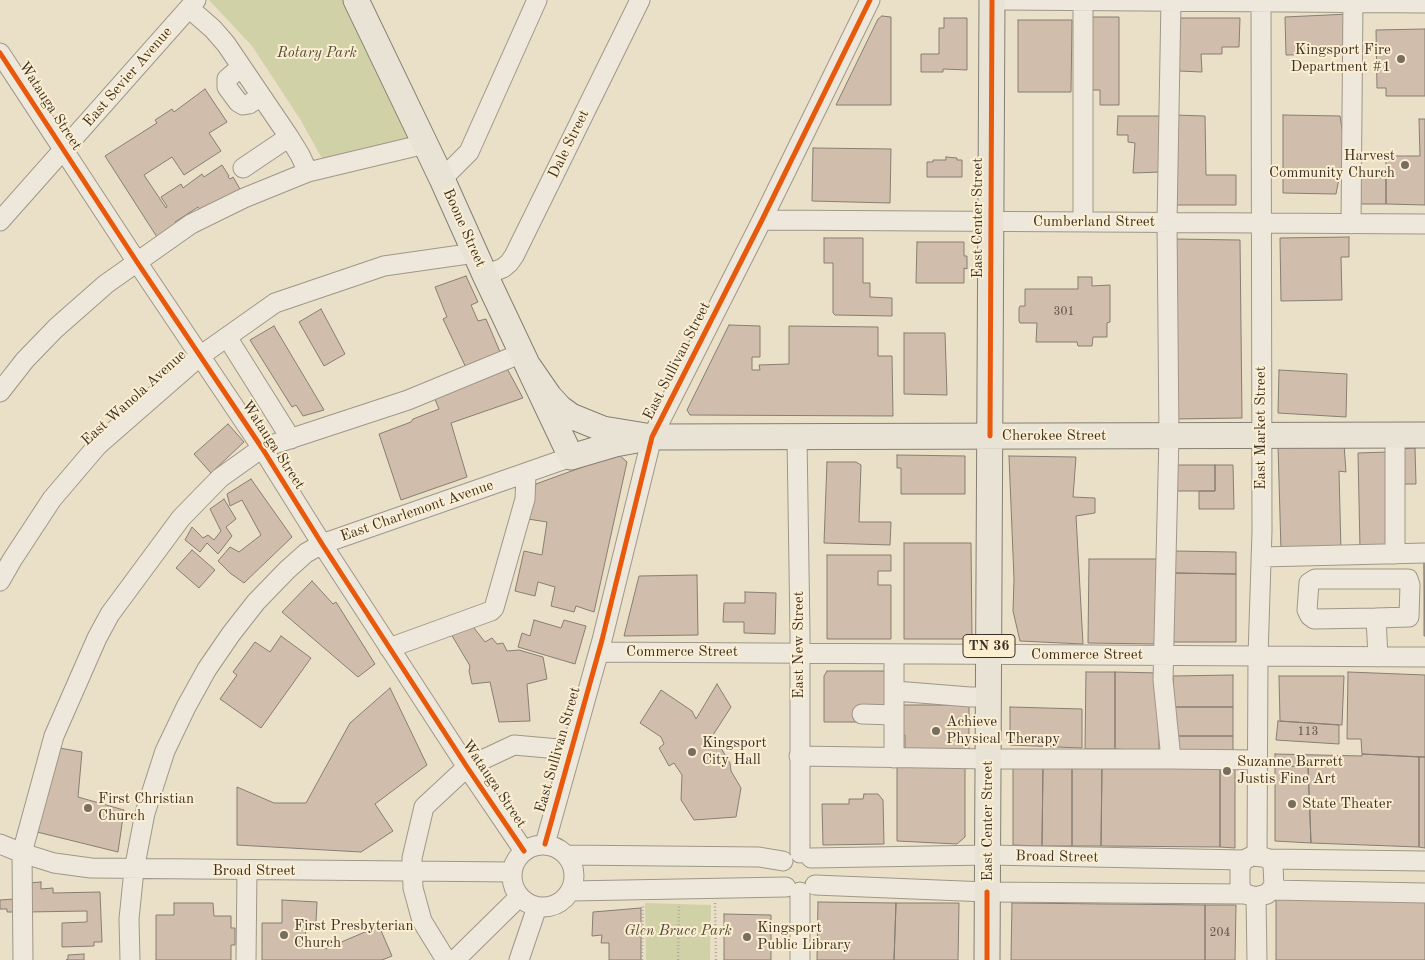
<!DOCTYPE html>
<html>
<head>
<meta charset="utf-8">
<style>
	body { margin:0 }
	canvas { display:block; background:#eadfc7 }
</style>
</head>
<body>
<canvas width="1425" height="960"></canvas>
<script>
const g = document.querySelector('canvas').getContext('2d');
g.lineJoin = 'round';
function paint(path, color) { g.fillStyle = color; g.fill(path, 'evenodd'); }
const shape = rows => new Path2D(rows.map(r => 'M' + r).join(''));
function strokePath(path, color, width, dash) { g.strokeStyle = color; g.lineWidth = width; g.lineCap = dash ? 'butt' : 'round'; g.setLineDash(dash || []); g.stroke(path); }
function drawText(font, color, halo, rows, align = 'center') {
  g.font = font + ' "Old Standard TT",serif'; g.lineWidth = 4; g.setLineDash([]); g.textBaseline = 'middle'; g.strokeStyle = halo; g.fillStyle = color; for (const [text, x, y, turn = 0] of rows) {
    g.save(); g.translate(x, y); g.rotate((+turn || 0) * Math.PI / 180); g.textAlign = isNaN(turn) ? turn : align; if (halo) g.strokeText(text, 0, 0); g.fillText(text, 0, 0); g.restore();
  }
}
paint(shape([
	[209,0,349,0,414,141,324,162,300,119,252,46],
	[645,903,711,905,710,960,646,960]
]), '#d1d1a8');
const building = shape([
	[1349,14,1345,54,1286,55,1285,17,1349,14],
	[882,16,891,17,891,105,836,105,878,19,882,16],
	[1089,17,1119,17,1119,105,1100,105,1100,90,1089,90,1089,17],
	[944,18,967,18,967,70,943,69,943,72,921,72,921,54,939,54,939,28,944,28,944,18],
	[1174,18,1240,18,1239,47,1222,47,1222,54,1201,54,1202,72,1179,71,1174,18],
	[1018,20,1072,20,1071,92,1018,92,1018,20],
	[1425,29,1425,96,1386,96,1386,88,1377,88,1376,30,1425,29],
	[205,89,227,122,209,133,221,151,184,175,172,157,144,175,166,208,167,206,161,197,181,184,183,188,202,174,204,177,222,165,229,176,228,177,230,179,233,177,240,189,220,202,218,200,201,212,198,207,175,222,176,225,157,237,105,156,157,123,155,120,172,109,174,112,205,89],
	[1174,115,1205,116,1206,175,1236,175,1236,205,1173,205,1174,115],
	[1283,115,1340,116,1345,148,1336,194,1283,193,1283,115],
	[1118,116,1162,116,1161,172,1133,173,1135,143,1128,142,1128,135,1117,135,1118,116],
	[1419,119,1425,119,1425,205,1386,204,1386,156,1420,156,1419,119],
	[813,148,891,149,890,203,812,201,813,148],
	[946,157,957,158,957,160,962,160,962,177,927,177,927,162,933,162,933,160,946,160,946,157],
	[1357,174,1386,174,1386,204,1357,204,1357,174],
	[1349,237,1349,257,1341,257,1342,300,1281,301,1280,238,1349,237],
	[824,238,863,238,863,283,870,283,870,297,892,298,892,316,835,315,833,313,833,263,824,263,824,238],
	[1174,239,1240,240,1242,418,1173,419,1174,239],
	[917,242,964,242,964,256,967,256,967,269,964,268,964,283,916,283,917,242],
	[466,276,478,302,471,305,478,321,486,319,503,359,469,374,443,319,447,317,435,287,466,276],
	[1078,277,1092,277,1092,286,1110,285,1110,322,1107,323,1107,337,1093,337,1092,346,1078,346,1077,342,1036,342,1037,323,1020,323,1019,321,1019,308,1020,306,1025,306,1025,289,1078,289,1078,277],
	[321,309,345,354,324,366,299,322,321,309],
	[729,325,760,326,760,357,752,357,752,370,760,370,759,365,789,364,789,326,878,327,878,356,892,356,893,416,690,415,687,410,729,325],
	[274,326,324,410,303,416,296,405,292,407,250,340,274,326],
	[904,333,945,333,947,395,904,394,904,333],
	[504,363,523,398,451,423,467,477,401,500,379,434,411,422,413,419,439,409,432,392,504,363],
	[1279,370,1347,374,1346,417,1278,413,1279,370],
	[228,424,244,442,211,473,194,454,228,424],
	[1344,444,1346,472,1339,471,1341,552,1281,551,1278,445,1344,444],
	[1415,448,1416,484,1403,484,1402,449,1415,448],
	[1388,452,1388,548,1360,549,1358,453,1388,452],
	[618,454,627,462,594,612,576,606,574,612,551,606,555,587,538,582,535,596,515,591,524,551,542,555,547,522,528,519,536,484,618,454],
	[897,455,965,456,965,494,901,494,901,468,897,468,897,455],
	[1009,456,1076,457,1073,497,1095,498,1095,513,1076,516,1083,644,1020,641,1013,611,1014,579,1009,456],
	[827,462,856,462,861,465,859,522,891,522,890,545,824,543,827,462],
	[1172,465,1215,465,1215,491,1172,491,1172,465],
	[1215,465,1233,465,1234,509,1199,509,1199,491,1215,491,1215,465],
	[251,479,292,537,244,583,230,573,218,561,230,547,239,552,261,535,242,500,230,506,227,494,251,479],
	[224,499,236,519,226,527,232,536,218,554,207,543,200,552,185,540,192,527,203,538,208,535,214,540,221,531,210,509,224,499],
	[904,543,971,543,972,639,904,639,904,543],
	[192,550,215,570,199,588,176,568,192,550],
	[1174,551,1236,552,1236,574,1174,573,1174,551],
	[827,555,891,555,891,571,878,571,878,585,891,585,891,639,827,639,827,555],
	[1089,559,1160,559,1158,644,1088,643,1089,559],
	[1424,561,1425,636,1424,636,1424,561],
	[1174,573,1236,574,1236,642,1172,642,1174,573],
	[697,575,698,635,624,636,639,576,697,575],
	[312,581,333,604,336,602,375,664,358,677,282,612,312,581],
	[745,592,776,593,775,634,744,633,744,622,723,622,724,603,745,603,745,592],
	[534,620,561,628,564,620,586,626,575,664,518,647,522,633,530,636,534,620],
	[470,623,485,642,492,638,497,644,503,643,507,651,519,650,543,657,547,679,527,684,530,721,499,722,490,682,472,684,469,671,470,666,451,634,470,623],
	[281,636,311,658,261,728,220,699,237,675,233,672,255,642,270,652,281,636],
	[827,671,890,671,890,708,860,722,824,722,824,676,827,671],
	[1086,672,1115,672,1115,749,1085,749,1086,672],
	[1115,672,1159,673,1159,751,1115,749,1115,672],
	[1348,672,1425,675,1425,757,1362,754,1361,739,1347,739,1348,672],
	[1233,675,1233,707,1173,707,1173,676,1233,675],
	[1279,676,1344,676,1342,725,1280,721,1279,676],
	[717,684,731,707,713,735,730,763,731,771,741,788,736,817,694,820,681,800,682,775,674,763,669,766,659,748,664,744,661,737,640,723,661,690,692,711,696,719,717,684],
	[390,688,427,765,375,804,393,831,361,852,237,845,237,787,274,803,306,803,350,723,390,688],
	[900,705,969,705,969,754,905,754,905,735,902,735,900,705],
	[1010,707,1082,709,1082,748,1010,745,1010,707],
	[1173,707,1233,707,1233,736,1173,736,1173,707],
	[1278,721,1339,725,1339,744,1276,740,1278,721],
	[1178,736,1233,736,1233,754,1178,753,1178,736],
	[54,747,82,752,78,797,124,810,118,852,37,832,54,747],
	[1275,754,1362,756,1362,754,1419,757,1419,847,1311,843,1308,766,1275,767,1275,754],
	[1419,757,1425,757,1425,848,1419,847,1419,757],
	[897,759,965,761,965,837,957,844,897,841,897,759],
	[1013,764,1043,764,1042,846,1013,845,1013,764],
	[1043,764,1072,764,1072,846,1042,846,1043,764],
	[1072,764,1102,764,1101,846,1072,846,1072,764],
	[1102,764,1220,765,1220,847,1101,846,1102,764],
	[1220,765,1235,765,1235,848,1220,847,1220,765],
	[1308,766,1311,843,1275,841,1275,767,1308,766],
	[864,794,878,794,883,800,884,844,823,845,822,804,849,804,849,799,863,799,864,794],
	[41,882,41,889,53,888,53,893,100,892,102,942,94,942,94,946,62,947,62,923,87,922,87,911,27,912,27,883,41,882],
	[1425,897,1425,960,1276,960,1276,899,1425,897],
	[14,899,14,912,7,912,7,909,0,909,0,900,14,899],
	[282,900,317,902,316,922,304,922,308,949,322,943,325,949,379,926,392,956,382,960,262,960,262,923,282,923,282,900],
	[818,902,896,903,894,960,817,960,818,902],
	[174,903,213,903,214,916,231,916,231,928,235,928,235,945,231,945,231,960,156,960,156,915,174,915,174,903],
	[896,903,959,903,958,960,894,960,896,903],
	[1012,903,1205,905,1205,960,1011,960,1012,903],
	[1205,905,1236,905,1235,960,1205,960,1205,905],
	[641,908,641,960,609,960,609,943,601,943,602,935,592,936,593,912,641,908],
	[724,914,771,915,771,960,724,960,724,914],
	[84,954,84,960,66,960,68,959,68,955,84,954]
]);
paint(building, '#d0bdac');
strokePath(building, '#867f73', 1);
const minor = shape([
	[1001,0,1425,3],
	[1171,0,1167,222,1169,436,1163,680,1171,759,1258,760],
	[189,8,213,29,226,44,289,137,300,155,308,172],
	[0,53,137,262,262,448,322,544,467,767,524,851],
	[241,67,227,79,227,87,238,102,243,105,249,104,261,96],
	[243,168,289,137],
	[442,179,469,152,537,0],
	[762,220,1425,224],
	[0,221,196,0],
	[1083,222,1083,0],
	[1351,224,1353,0],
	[485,275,503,268,509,263,514,256,640,0],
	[227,337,291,439],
	[0,392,25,360,56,328,106,284,191,224,244,198,308,172,425,144],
	[797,437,800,633,800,853],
	[1395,554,1395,435],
	[1261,557,1425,553],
	[0,581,12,560,52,499,98,445,200,356,275,303,384,266,475,253],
	[1376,618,1409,617,1410,585,1408,579,1315,579,1309,583,1307,610,1310,616,1314,619,1376,618,1378,657],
	[389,648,491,611,494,608,525,499,526,474],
	[599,652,1425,657],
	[894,654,894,758],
	[895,691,970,697,988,697],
	[862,714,894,715],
	[799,756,988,759,1171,759],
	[0,844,22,853,54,863,91,868,512,872],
	[545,844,602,640,652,437,762,220,870,0],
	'512 876a31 31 0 1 1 62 0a31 31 0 1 1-62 0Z',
	[567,855,759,857,783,861],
	[1252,856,1263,857,1269,859,1273,865,1274,886,1267,894,1256,897,1245,894,1240,887,1240,867,1244,860,1252,856],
	[1257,856,1258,656,1262,531,1261,0],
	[811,858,988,855,1244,860],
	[1269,859,1425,861],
	[815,885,987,892,1245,894],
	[1271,890,1425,893],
	[571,891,786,887],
	[1256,897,1257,960],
	[23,960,22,853,54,736,97,638,110,614,181,518,220,478,262,448,408,400,522,353],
	[130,960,129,919,134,870,145,813,165,751,186,707,207,669,231,634,256,602,287,570,306,553,322,544,571,457],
	[246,960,247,871],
	[446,960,422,921,413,888,412,858,424,807,467,767,514,745,570,750],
	[455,960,519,897],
	[519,960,537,907],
	[800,960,800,892]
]);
const major = shape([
	[356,0,442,179,485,275,571,457,615,444,637,440],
	[529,367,549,396,560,408,571,416,603,429,652,437,1425,435],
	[987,960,992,0]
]);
strokePath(minor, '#9f9788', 21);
strokePath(major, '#867f73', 27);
strokePath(shape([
	[715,903,716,960],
	[642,960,643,904],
	[678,960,679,904]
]), '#aea99f', 2.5, [1, 2.5]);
strokePath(minor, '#ede8db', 19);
strokePath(major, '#e9e3d5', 25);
strokePath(shape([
	[0,53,137,262,262,448,322,544,467,767,524,851],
	[990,436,992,0],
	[545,844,602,640,652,437,762,220,870,0],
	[987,960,987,892]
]), '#e8590c', 5);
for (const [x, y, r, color] of [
	[1401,59,5,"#796d5f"],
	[1405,165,5,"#796d5f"],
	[936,731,5,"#796d5f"],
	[692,752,5,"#796d5f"],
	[1227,771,5,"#796d5f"],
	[1292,804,5,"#796d5f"],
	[88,808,5,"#796d5f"],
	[284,935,5,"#796d5f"],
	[747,937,5,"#796d5f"]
]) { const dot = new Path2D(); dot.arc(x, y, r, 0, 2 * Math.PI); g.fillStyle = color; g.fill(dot); strokePath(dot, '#fbeed1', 2); }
drawText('12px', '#615348', null, [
	["301",1064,312],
	["113",1308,732],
	["204",1220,933]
]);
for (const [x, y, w] of [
	[989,646,52]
]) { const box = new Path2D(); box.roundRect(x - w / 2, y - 11.5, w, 23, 4); g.fillStyle = '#fbeed1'; g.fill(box); strokePath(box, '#3c3027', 1); }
drawText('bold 14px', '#3c3027', null, [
	["TN 36",989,646]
]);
drawText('15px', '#3c3027', '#fbeed1', [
	["Kingsport Fire",1391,50,"right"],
	["Department #1",1391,67,"right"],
	["Harvest",1395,156,"right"],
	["Community Church",1395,173,"right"],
	["Achieve",946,722],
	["Physical Therapy",946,739],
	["Kingsport",702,743],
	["City Hall",702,760],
	["Suzanne Barrett",1237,762],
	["Justis Fine Art",1237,779],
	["First Christian",98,799],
	["Church",98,816],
	["State Theater",1302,804],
	["First Presbyterian",294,926],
	["Church",294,943],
	["Kingsport",757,928],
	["Public Library",757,945]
], 'left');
drawText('italic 15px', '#564e3c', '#fbeed1', [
	["Rotary Park",317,53],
	["Glen Bruce Park",678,931]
]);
drawText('15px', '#3c3027', '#fbeed1', [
	["East Sevier Avenue",128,77,-49],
	["Watauga Street",50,106,57],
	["Dale Street",569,144,-64],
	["East Center Street",978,218,-90],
	["Cumberland Street",1094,222],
	["Boone Street",464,228,66],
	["East Sullivan Street",677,361,-63],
	["East Wanola Avenue",134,398,-42],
	["East Market Street",1261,428,-90],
	["Cherokee Street",1054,436],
	["Watauga Street",273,445,57],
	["East Charlemont Avenue",417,511,-19],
	["East New Street",799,645,-90],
	["Commerce Street",682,652],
	["Commerce Street",1087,655],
	["East Sullivan Street",558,750,-74],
	["Watauga Street",494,784,56],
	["East Center Street",988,821,-90],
	["Broad Street",1057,857,1],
	["Broad Street",254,871]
]);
</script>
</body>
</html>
